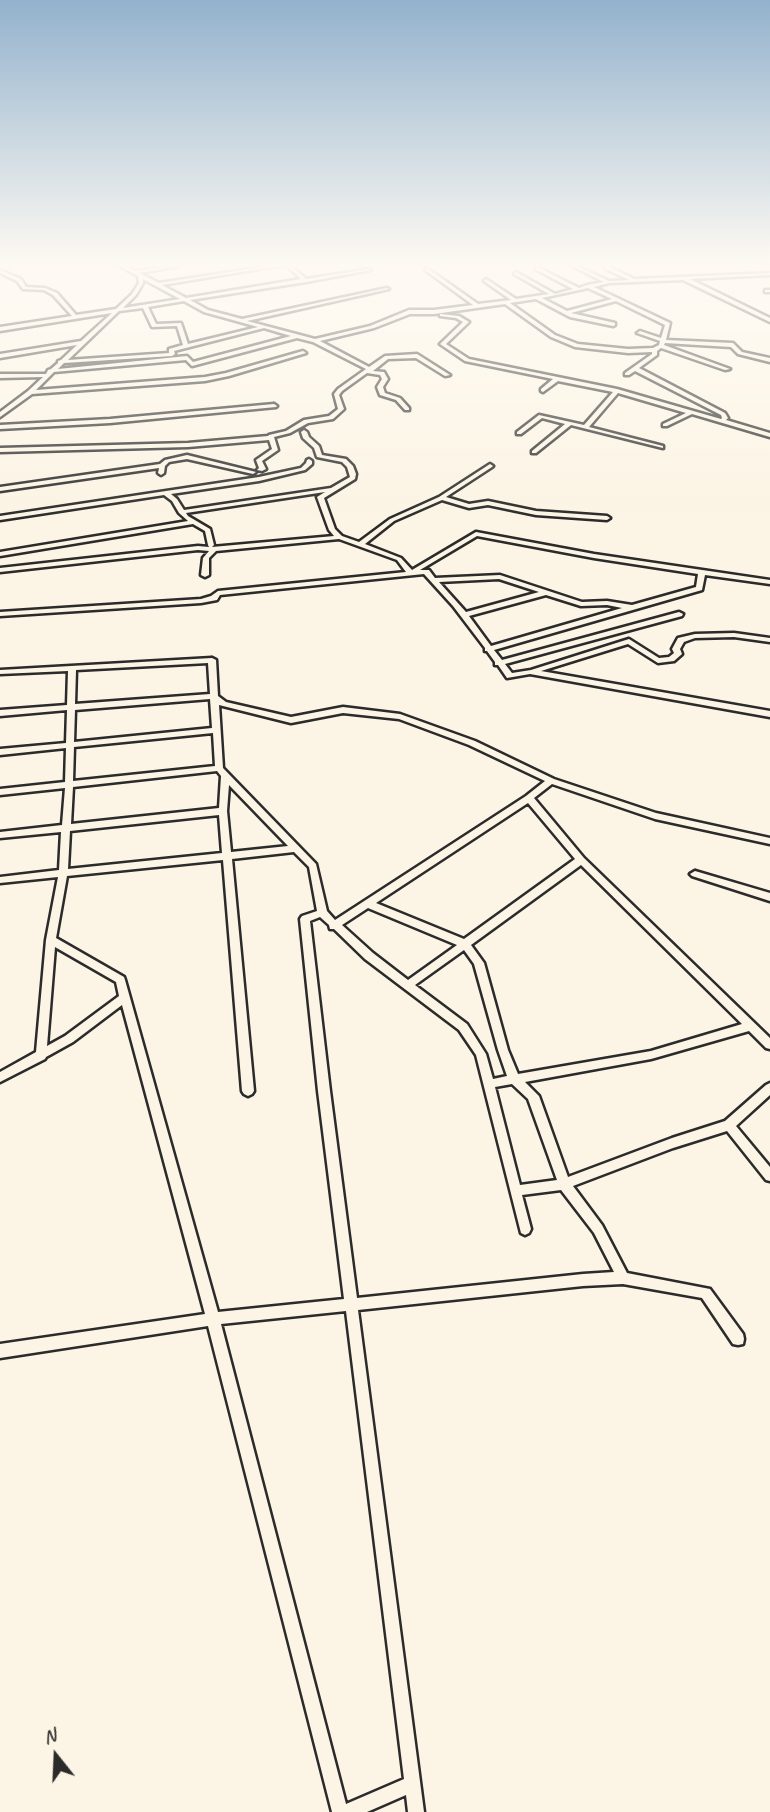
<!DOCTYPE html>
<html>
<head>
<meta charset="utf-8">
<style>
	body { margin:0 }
	#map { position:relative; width:770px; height:1812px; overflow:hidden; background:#fcf5e5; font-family:Caveat,sans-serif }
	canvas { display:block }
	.north { position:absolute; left:21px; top:1721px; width:70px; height:70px; -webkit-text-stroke:5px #fcf5e5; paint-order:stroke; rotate:342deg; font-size:19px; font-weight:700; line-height:28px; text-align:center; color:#2b2b2b }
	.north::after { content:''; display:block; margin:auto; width:24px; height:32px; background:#2b2b2b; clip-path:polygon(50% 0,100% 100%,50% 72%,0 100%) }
</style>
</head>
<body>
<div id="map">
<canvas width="770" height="1812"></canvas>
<div class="north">N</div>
</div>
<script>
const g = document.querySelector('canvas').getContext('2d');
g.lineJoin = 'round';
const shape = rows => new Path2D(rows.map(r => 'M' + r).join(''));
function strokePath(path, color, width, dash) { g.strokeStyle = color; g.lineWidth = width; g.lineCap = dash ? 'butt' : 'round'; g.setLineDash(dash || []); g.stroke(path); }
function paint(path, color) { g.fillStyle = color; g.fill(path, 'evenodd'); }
const minor = shape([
	[118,265,123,265,135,271,181,265,179,266,139,273,159,283,275,265,283,265,162,285,186,298,301,279,286,265,290,265,306,279,369,269,371,270,306,282,190,300,208,310,242,319,387,288,389,289,247,321,315,339,370,326,409,310,434,310,473,305,425,270,427,268,478,304,511,300,484,281,486,279,516,299,549,294,514,274,516,272,555,294,573,289,535,269,537,267,579,288,587,285,604,282,570,265,575,265,609,281,629,280,604,268,604,266,608,266,634,279,770,273,770,275,690,279,770,318,770,322,683,280,609,283,594,287,670,323,666,340,733,343,742,352,770,358,770,362,738,354,731,347,665,343,664,345,730,369,725,370,661,348,657,351,657,355,639,368,725,413,728,418,726,420,770,433,770,437,692,414,667,426,663,426,663,424,686,413,618,393,589,427,663,446,663,448,571,425,536,453,532,453,532,451,565,424,542,418,521,434,517,434,517,432,539,415,584,425,613,392,558,381,543,392,541,391,541,389,553,379,465,361,440,344,463,322,456,318,440,316,440,314,459,316,469,322,446,344,469,359,617,389,721,419,722,418,721,415,635,371,629,375,625,375,625,373,652,354,652,352,628,353,575,347,551,337,505,304,434,314,410,314,374,328,320,341,369,367,385,356,417,354,450,375,445,376,416,358,388,359,373,371,384,372,388,379,383,387,385,393,400,398,409,408,409,410,405,410,396,400,380,395,377,387,382,379,380,375,367,373,342,391,339,395,344,409,333,419,308,423,290,433,274,437,278,450,262,461,266,469,262,471,257,470,259,468,256,460,272,449,269,440,188,447,0,452,0,448,188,443,268,436,269,435,286,431,304,420,329,416,338,409,334,394,338,389,366,369,313,342,297,338,192,366,186,360,54,372,36,390,205,377,226,373,303,351,306,353,229,376,205,381,32,394,0,417,0,412,28,391,43,377,0,378,0,374,46,374,48,370,51,369,58,363,58,361,61,360,77,345,0,358,0,354,81,341,112,313,0,331,0,327,72,316,53,295,44,290,23,289,17,281,0,273,0,270,21,279,26,287,45,288,57,293,76,315,116,309,132,294,139,283,138,276,118,265],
	[143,279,180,299,123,308,136,295,143,283,143,279],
	[588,288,612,299,567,311,542,298,588,288],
	[536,299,570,317,613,326,615,325,615,323,571,313,616,301,665,325,661,338,640,331,637,333,660,341,659,345,653,348,628,349,578,344,555,335,510,303,536,299],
	[184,301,204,312,258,327,188,344,181,323,156,324,148,307,184,301],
	[143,308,152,327,177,326,183,345,169,349,169,353,68,360,119,311,143,308],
	[264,328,291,336,193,362,187,356,58,369,64,363,172,356,175,354,174,351,264,328],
	[765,290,770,290,770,292,765,292,765,290],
	[274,404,277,406,276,407,110,423,0,429,0,425,110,419,274,404],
	[304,430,307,432,309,437,319,446,322,455,346,459,353,466,356,474,355,479,324,498,335,529,342,536,359,542,390,519,439,497,490,464,493,466,492,467,446,497,469,504,488,501,536,511,607,516,610,518,607,520,536,515,488,505,469,508,442,500,394,521,365,544,401,558,412,570,476,532,594,554,770,580,770,584,705,575,702,590,494,650,502,660,679,612,683,614,682,616,505,664,512,673,531,670,629,639,659,658,669,657,674,653,672,649,678,638,695,634,734,633,770,638,770,642,734,637,695,638,684,642,680,649,682,654,674,661,658,663,628,644,541,671,770,711,770,717,530,674,507,678,498,665,495,665,495,662,487,651,485,651,485,648,453,606,424,574,220,595,217,600,201,603,0,616,0,612,201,599,211,596,218,591,406,572,397,560,339,539,216,551,209,558,209,575,205,577,201,575,203,558,209,551,198,550,0,572,0,568,198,546,209,547,208,545,205,531,193,524,0,556,0,552,188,521,179,513,172,501,164,495,0,520,0,516,259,477,301,468,306,463,307,460,309,459,312,461,312,464,305,470,259,481,171,494,177,499,184,510,331,488,350,477,347,467,342,462,317,457,314,448,303,438,301,432,304,430],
	[325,492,317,497,329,530,334,536,212,547,214,545,210,529,188,516,186,513,325,492],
	[477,536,594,558,698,574,696,587,632,605,607,601,582,602,500,575,435,578,429,570,420,570,477,536],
	[499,579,539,592,466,612,439,582,499,579],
	[546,595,581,606,607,605,622,608,491,646,469,616,546,595],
	[187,455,256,472,253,474,187,459,169,462,165,466,164,473,161,475,158,473,159,468,0,491,0,487,160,464,165,460,187,455],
	[212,658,216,660,218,696,226,702,291,717,343,707,400,714,475,741,554,779,656,813,770,838,770,844,655,819,552,784,534,798,584,858,770,1038,770,1049,766,1048,749,1031,651,1059,525,1082,539,1096,568,1177,672,1138,725,1121,766,1085,770,1083,770,1095,736,1126,770,1167,770,1181,766,1180,727,1131,673,1148,573,1186,602,1225,627,1273,710,1289,743,1334,744,1339,743,1344,738,1345,733,1344,702,1298,623,1284,583,1286,358,1310,424,1812,408,1812,406,1795,367,1812,332,1812,208,1326,0,1358,0,1344,205,1314,122,1005,73,1042,46,1057,45,1059,0,1082,0,1072,36,1052,46,940,58,877,0,883,0,877,59,870,61,832,0,838,0,832,62,825,65,788,0,795,0,789,65,782,66,748,0,755,0,749,66,743,67,710,0,716,0,710,67,705,68,671,0,674,0,670,212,658],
	[208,663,210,694,75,704,76,670,208,663],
	[210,699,212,728,74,742,75,710,210,699],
	[219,705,291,723,343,713,399,719,469,745,545,781,526,796,335,920,327,911,316,864,223,768,219,705],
	[213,733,215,766,73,781,74,747,213,733],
	[217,771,221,776,219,808,71,824,73,787,217,771],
	[229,785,288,846,231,852,227,811,229,785],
	[528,803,575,859,464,939,376,903,528,803],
	[219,815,222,853,68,869,70,831,219,815],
	[294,852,309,867,317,911,302,916,300,919,318,1091,344,1299,218,1312,125,980,124,977,56,938,67,876,223,860,242,1091,244,1094,248,1096,252,1094,254,1091,232,859,294,852],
	[581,865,742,1024,651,1051,518,1074,508,1050,484,963,471,945,581,865],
	[368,908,457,945,408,980,373,953,342,925,368,908],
	[320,917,329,925,330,929,334,929,365,959,459,1030,476,1055,521,1233,525,1235,529,1233,531,1229,522,1195,561,1190,594,1233,614,1272,583,1274,357,1298,330,1091,310,921,320,917],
	[55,947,116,982,119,996,65,1036,47,1046,55,947],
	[464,950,474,964,498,1050,507,1076,493,1079,486,1054,467,1024,415,985,464,950],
	[512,1084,528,1099,557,1180,520,1185,495,1087,512,1084],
	[346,1311,404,1779,346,1804,221,1324,346,1311],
	[695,871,770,893,770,901,692,876,690,874,695,871]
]);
strokePath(minor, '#2b2b2b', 5);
paint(minor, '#fcf5e5');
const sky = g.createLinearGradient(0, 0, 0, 518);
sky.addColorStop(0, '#93b2cd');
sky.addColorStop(0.51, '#fefaf3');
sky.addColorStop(1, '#fefaf300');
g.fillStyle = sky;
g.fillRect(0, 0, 770, 518);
</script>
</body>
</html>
